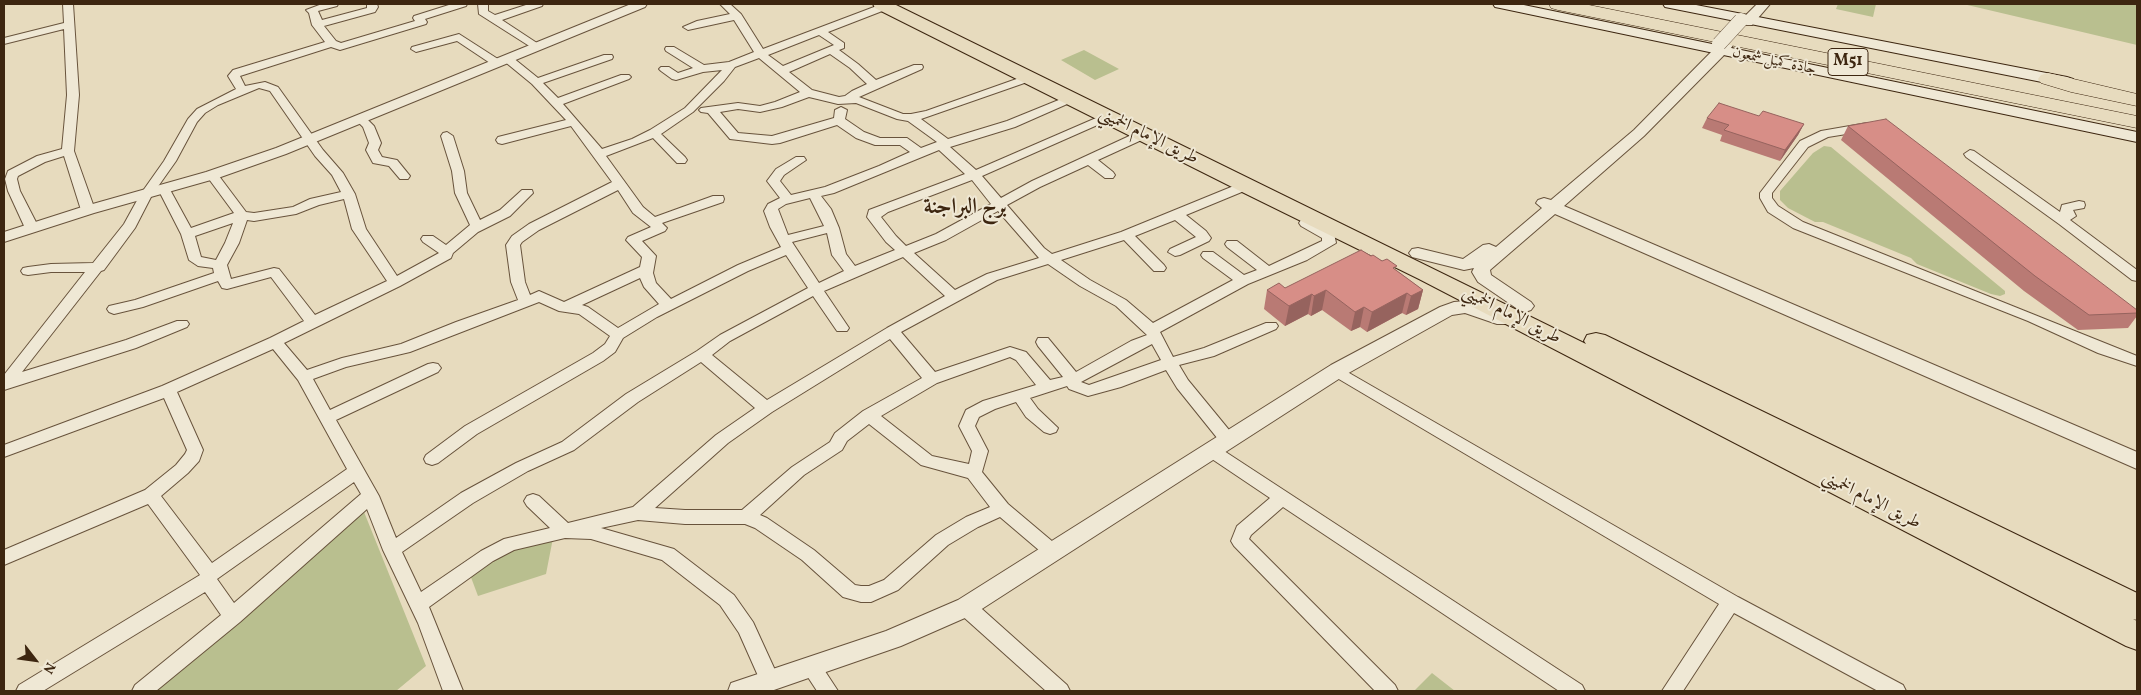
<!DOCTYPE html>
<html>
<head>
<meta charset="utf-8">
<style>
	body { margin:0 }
	#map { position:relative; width:2141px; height:695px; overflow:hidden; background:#e7dbbe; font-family:Vollkorn,serif }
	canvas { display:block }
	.frame { position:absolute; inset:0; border:5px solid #3d2610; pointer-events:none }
	.north { position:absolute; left:10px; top:635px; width:50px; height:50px; -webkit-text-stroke:4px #efe8d5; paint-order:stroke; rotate:120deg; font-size:14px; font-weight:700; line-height:20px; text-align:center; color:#3d2610 }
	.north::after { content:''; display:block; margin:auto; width:18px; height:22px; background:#3d2610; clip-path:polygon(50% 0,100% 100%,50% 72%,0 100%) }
</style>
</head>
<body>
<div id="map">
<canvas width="2141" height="695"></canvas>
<div class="frame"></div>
<div class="north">N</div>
</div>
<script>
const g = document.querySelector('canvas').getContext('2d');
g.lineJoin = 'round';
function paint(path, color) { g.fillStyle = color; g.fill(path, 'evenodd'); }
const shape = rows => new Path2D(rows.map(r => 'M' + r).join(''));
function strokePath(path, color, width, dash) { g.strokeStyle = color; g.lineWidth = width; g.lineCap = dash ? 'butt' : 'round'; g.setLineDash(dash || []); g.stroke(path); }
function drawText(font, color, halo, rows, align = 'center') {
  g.font = font + ' Vollkorn,Amiri,serif'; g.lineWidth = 4; g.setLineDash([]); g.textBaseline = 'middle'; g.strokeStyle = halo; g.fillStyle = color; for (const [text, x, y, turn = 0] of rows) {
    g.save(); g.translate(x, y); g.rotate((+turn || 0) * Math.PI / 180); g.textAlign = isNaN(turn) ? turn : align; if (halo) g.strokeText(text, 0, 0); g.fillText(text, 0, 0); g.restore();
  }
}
paint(shape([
	[1838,4,1876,4,1873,17,1836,9],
	[1963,4,2137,4,2137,45,2078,31],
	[1084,50,1119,69,1095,80,1061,60],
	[1824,146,1831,147,2005,291,2005,294,2000,296,1991,294,1917,264,1911,258,1823,222,1815,222,1788,208,1780,200,1780,191,1813,153],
	[362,507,426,666,396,691,145,691],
	[553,538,546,574,478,596,469,572,501,552],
	[1432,673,1455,691,1414,691]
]), '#b9bf8f');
const minor = shape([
	[63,4,73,4,79,95,74,151,95,210,88,214,81,210,64,156,45,162,18,176,17,179,20,191,39,228,32,232,25,228,8,191,5,179,8,171,37,156,62,149,67,95,64,29,4,44,4,38,64,23,63,4],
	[322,4,338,4,337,6,318,11,322,20,367,8,367,4,377,4,378,7,375,12,324,26,336,41,341,43,415,21,413,18,414,16,452,4,467,4,466,6,425,19,427,22,426,24,340,50,331,47,240,76,245,86,265,82,278,87,323,150,343,173,355,194,366,229,397,276,439,253,423,242,421,239,423,236,433,236,446,245,470,225,455,193,452,171,441,136,443,133,447,132,453,136,464,171,467,193,480,220,500,210,522,190,532,190,533,193,510,216,478,232,453,253,451,258,400,286,284,343,307,370,342,358,401,344,456,322,518,300,511,282,506,245,512,236,529,224,612,182,571,126,502,144,498,143,496,140,498,137,566,120,532,84,504,61,503,59,504,57,512,57,538,78,604,55,612,55,613,57,612,59,543,83,558,98,621,75,629,75,631,77,629,79,563,104,602,149,632,139,650,130,685,108,722,70,703,72,676,80,672,79,661,71,659,69,661,67,669,67,678,73,693,68,666,51,665,49,666,47,674,47,704,65,729,62,754,52,734,20,688,30,683,27,697,21,730,14,720,4,730,4,741,14,763,49,882,4,890,4,890,8,828,32,844,43,844,48,839,50,858,64,876,80,914,65,922,65,923,67,922,69,859,97,903,114,911,114,926,111,1025,76,1033,76,1035,78,1033,80,921,119,948,139,1007,121,1066,97,1074,97,1076,99,1074,101,1015,127,950,147,976,170,1103,115,1111,115,1113,117,1111,119,982,176,1001,198,1032,181,1138,132,1146,132,1148,135,1146,138,1098,160,1113,172,1115,175,1113,178,1105,178,1088,165,1040,187,1007,205,1044,248,1052,254,1121,232,1241,183,1249,183,1251,186,1249,189,1186,215,1206,231,1211,238,1209,241,1180,255,1175,256,1168,252,1170,249,1196,237,1175,220,1135,236,1164,265,1166,268,1164,271,1154,271,1124,240,1061,260,1090,280,1126,300,1153,323,1233,280,1203,258,1201,255,1203,252,1213,252,1244,275,1257,270,1227,247,1225,244,1227,241,1237,241,1269,266,1322,241,1322,238,1301,226,1299,223,1301,220,1311,220,1334,233,1336,243,1307,260,1248,284,1160,332,1173,357,1204,348,1266,323,1276,323,1278,326,1276,329,1214,356,1179,365,1188,380,1234,436,1236,440,1234,444,1228,446,1222,444,1177,388,1166,370,1121,387,1088,396,1069,389,1067,386,1030,398,1038,409,1058,428,1056,432,1050,434,1044,432,1026,417,1016,402,995,409,979,417,975,426,988,451,982,472,1008,504,1059,547,1062,552,1059,557,1053,559,1047,557,1000,517,978,527,948,545,898,590,871,602,861,602,843,597,802,560,755,528,745,524,685,524,638,520,601,528,674,549,734,595,753,622,780,681,777,687,770,690,763,687,739,633,720,605,662,560,591,539,565,538,514,550,493,561,429,607,463,691,443,691,418,623,383,550,367,509,240,622,156,691,132,691,135,685,221,615,205,592,43,691,16,691,19,685,200,575,148,504,4,565,4,550,145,490,176,465,185,454,187,450,164,398,4,457,4,445,162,386,270,338,304,321,271,277,227,289,222,288,218,281,143,307,114,314,109,312,107,309,109,306,135,300,214,273,213,268,198,266,189,260,181,234,158,189,160,186,168,186,191,228,234,213,206,175,212,171,216,172,246,212,254,213,293,207,310,199,341,192,332,175,315,156,270,91,259,88,218,105,205,113,197,122,176,161,152,195,135,228,104,270,101,271,22,372,126,340,177,321,187,321,189,324,187,327,136,348,4,390,4,375,85,272,51,272,28,275,23,274,21,271,23,268,28,267,51,264,93,263,124,224,140,195,164,161,188,119,197,109,236,89,228,76,233,70,325,42,312,25,309,13,306,10,322,4],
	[819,35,834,45,783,66,768,55,819,35],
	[830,54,850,68,867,84,852,91,845,96,839,97,812,90,789,72,830,54],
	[759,58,800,92,775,102,760,106,738,103,701,108,699,110,701,112,708,113,730,139,772,144,780,143,837,125,856,138,875,145,900,145,910,152,879,166,825,187,791,195,780,181,784,175,806,160,804,157,796,157,776,169,767,181,780,198,768,204,764,211,770,227,781,247,738,265,671,299,656,283,653,273,656,256,642,241,665,231,667,228,662,223,723,202,724,199,723,196,713,196,655,217,643,207,606,156,653,138,677,163,685,163,687,160,685,157,661,134,693,112,724,81,735,67,759,58],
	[809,97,838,104,856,103,897,119,908,121,937,142,921,148,907,138,880,138,864,132,845,119,847,110,841,107,835,110,834,118,772,136,738,133,720,112,738,109,760,112,782,107,809,97],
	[939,150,965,174,869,210,867,217,886,242,895,250,855,266,846,254,839,228,831,209,821,196,834,193,939,150],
	[972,180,991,204,936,234,906,246,896,236,881,217,888,212,972,180],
	[618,190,633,213,651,227,628,237,626,240,642,257,640,267,564,302,539,291,530,295,525,282,520,245,522,242,539,230,618,190],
	[810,198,824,226,788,235,778,209,786,204,810,198],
	[344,199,352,229,387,281,315,315,279,269,274,268,231,279,227,265,239,243,247,220,254,221,296,214,319,205,344,199],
	[998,211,1039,258,987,274,955,290,914,253,946,240,998,211],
	[233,223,225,243,216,260,201,257,195,236,233,223],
	[827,233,832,255,844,271,819,283,792,242,827,233],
	[786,255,808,288,720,335,697,351,626,394,562,442,516,463,461,493,396,538,379,496,336,420,438,372,441,368,438,364,433,363,428,364,330,410,313,379,346,367,410,352,539,302,559,311,579,314,610,336,605,344,593,353,465,426,426,455,424,459,426,463,432,465,438,463,477,434,603,361,615,352,623,338,657,317,748,271,786,255],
	[903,257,945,296,887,328,767,400,712,355,730,341,813,296,837,331,847,331,849,328,824,291,903,257],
	[1048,264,1080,286,1116,306,1147,335,1131,341,1076,372,1048,338,1038,338,1036,342,1038,346,1063,377,1050,380,1026,352,1010,347,935,372,901,332,997,280,1048,264],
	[640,278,644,287,659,304,618,328,588,307,582,305,640,278],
	[890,339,922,378,863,411,835,433,830,442,792,467,742,510,685,510,655,508,728,443,772,412,890,339],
	[1152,344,1161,360,1089,385,1081,382,1152,344],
	[273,349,298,380,347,469,212,563,161,496,188,473,199,461,203,450,177,392,273,349],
	[1010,357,1016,360,1036,385,983,401,966,410,959,426,972,451,969,464,932,456,881,416,937,383,1010,357],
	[701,362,755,408,716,435,633,507,568,523,539,496,533,494,527,496,524,501,527,506,550,528,504,539,481,551,421,592,402,552,473,503,528,471,574,450,638,402,701,362],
	[869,424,921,465,968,478,990,507,966,517,936,535,884,580,869,586,861,586,855,585,814,550,767,518,760,515,804,475,842,450,847,441,869,424],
	[354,482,361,494,234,603,217,579,354,482],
	[478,4,488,4,488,11,495,15,529,4,543,4,542,6,502,20,543,47,542,49,534,49,479,14,478,4],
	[459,34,501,61,502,63,501,65,493,65,457,41,416,52,411,49,412,47,459,34],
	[361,115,365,117,374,126,381,143,378,150,382,157,397,160,410,176,408,179,400,179,389,166,373,163,366,150,369,143,363,127,355,119,361,115],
	[1867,123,1871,124,1873,127,1871,130,1828,137,1808,147,1772,193,1772,198,1778,206,1803,222,2137,356,2137,366,2098,353,2028,321,1793,228,1768,212,1760,198,1760,193,1800,141,1821,131,1867,123],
	[1970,150,1974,151,2060,212,2062,205,2079,201,2084,202,2085,205,2084,208,2073,210,2076,216,2070,220,2137,270,2137,281,2132,280,2059,224,1966,157,1964,154,1970,150],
	[1337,366,1738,597,1903,685,1906,691,1878,691,1734,613,1683,691,1662,691,1719,604,1332,375,1329,371,1332,367,1337,366],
	[1212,445,1218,447,1582,685,1585,691,1559,691,1283,507,1251,535,1249,539,1395,685,1398,691,1375,691,1234,546,1231,541,1237,526,1270,498,1206,455,1204,451,1206,447,1212,445],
	[966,599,973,601,1067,685,1070,691,1046,691,959,613,957,607,959,601,966,599],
	[812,659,819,662,838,691,817,691,802,668,805,662,812,659]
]);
const tertiary = shape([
	[631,4,647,4,645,7,286,154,218,178,94,213,4,242,4,232,82,207,206,172,276,148,631,4],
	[1757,4,1770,4,1752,25,1742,25,1741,22,1742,19,1757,4],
	[1726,41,1731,42,1733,45,1731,48,1644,136,1564,206,2137,452,2137,469,1555,214,1490,270,1491,275,1531,302,1534,306,1531,310,1525,312,1519,310,1478,282,1472,272,1474,268,1464,270,1412,257,1409,253,1412,249,1418,248,1463,259,1483,245,1489,244,1496,247,1542,208,1536,203,1538,200,1544,198,1551,200,1634,130,1721,42,1726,41],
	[1466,301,1499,312,1520,314,1523,318,1520,322,1514,324,1497,324,1465,313,1452,315,1345,375,974,614,901,646,771,691,728,691,731,683,886,631,958,600,1331,365,1440,307,1454,302,1466,301]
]);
const secondary = shape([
	[1493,4,1519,4,2137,132,2137,142,1500,8,1495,7,1493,4],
	[1663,4,1691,4,2067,77,2073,79,2075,82,2073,85,2067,87,1670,8,1665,7,1663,4]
]);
const trunk = shape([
	[873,4,894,4,1586,344,1584,341,1587,335,1596,333,1605,335,2137,593,2137,620,2133,619,2137,621,2137,650,2126,646,1419,279,1238,190,875,8,873,4]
]);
const motorway = shape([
	[1549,4,1584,4,2137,116,2137,128,1558,10,1551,8,1549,4],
	[2048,73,2137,94,2137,106,2071,92,2041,83,2038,79,2041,75,2048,73]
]);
strokePath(minor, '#68533c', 2);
strokePath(tertiary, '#68533c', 2);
strokePath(secondary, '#3d2610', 2);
strokePath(trunk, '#3d2610', 2);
strokePath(motorway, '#3d2610', 1);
paint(minor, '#efe8d5');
paint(tertiary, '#efe8d5');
paint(secondary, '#efe8d5');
paint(trunk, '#e7dbbe');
paint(motorway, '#e7dbbe');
const tertiaryBridge = shape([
	[1719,44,1741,20]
]);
strokePath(tertiaryBridge, '#68533c', 15, []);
strokePath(tertiaryBridge, '#efe8d5', 14);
paint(shape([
	[1759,116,1804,124,1798,135,1780,161,1720,141,1722,135,1702,128,1707,118],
	[1848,126,2137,310,2137,316,2128,328,2078,330,2024,291,1841,140],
	[1371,256,1396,270,1423,290,1418,309,1406,315,1402,313,1367,332,1360,327,1351,331,1322,310,1311,316,1308,314,1285,326,1264,309,1267,290,1285,288]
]), '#b97a74');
paint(shape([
	[1804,124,1798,135,1780,161,1785,150],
	[1326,290,1322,310,1311,316,1314,296],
	[1423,290,1418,309,1406,315,1411,296],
	[1407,293,1402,313,1367,332,1372,312],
	[1312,294,1308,314,1285,326,1289,306],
	[1364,307,1360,327,1351,331,1355,312]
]), '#96635e');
const building = shape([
	[1719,103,1759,116,1763,111,1804,124,1785,150,1724,130,1729,125,1707,118,1719,103],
	[1886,119,2137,310,2137,313,2089,315,2035,276,1848,126,1886,119],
	[1361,250,1371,256,1373,255,1382,261,1387,259,1397,266,1393,268,1423,290,1411,296,1407,293,1372,312,1364,307,1355,312,1326,290,1314,296,1312,294,1289,306,1267,290,1279,283,1285,288,1361,250]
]);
paint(building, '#d78e87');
strokePath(building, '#96635e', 1);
drawText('15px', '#3d2610', '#efe8d5', [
	["جادة كميل شمعون",1774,62,12]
]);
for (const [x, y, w] of [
	[1848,62,40]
]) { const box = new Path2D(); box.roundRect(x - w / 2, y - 13.5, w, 27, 4); g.fillStyle = '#efe8d5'; g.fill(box); strokePath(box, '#3d2610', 1); }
drawText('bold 16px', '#3d2610', null, [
	["M51",1848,62]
]);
drawText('18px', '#3d2610', '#efe8d5', [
	["طريق الإمام الخميني",1148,137,26],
	["طريق الإمام الخميني",1511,316,27],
	["طريق الإمام الخميني",1871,501,27]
]);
drawText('bold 22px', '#3d2610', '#efe8d5', [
	["برج البراجنة",965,209]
]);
</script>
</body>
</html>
